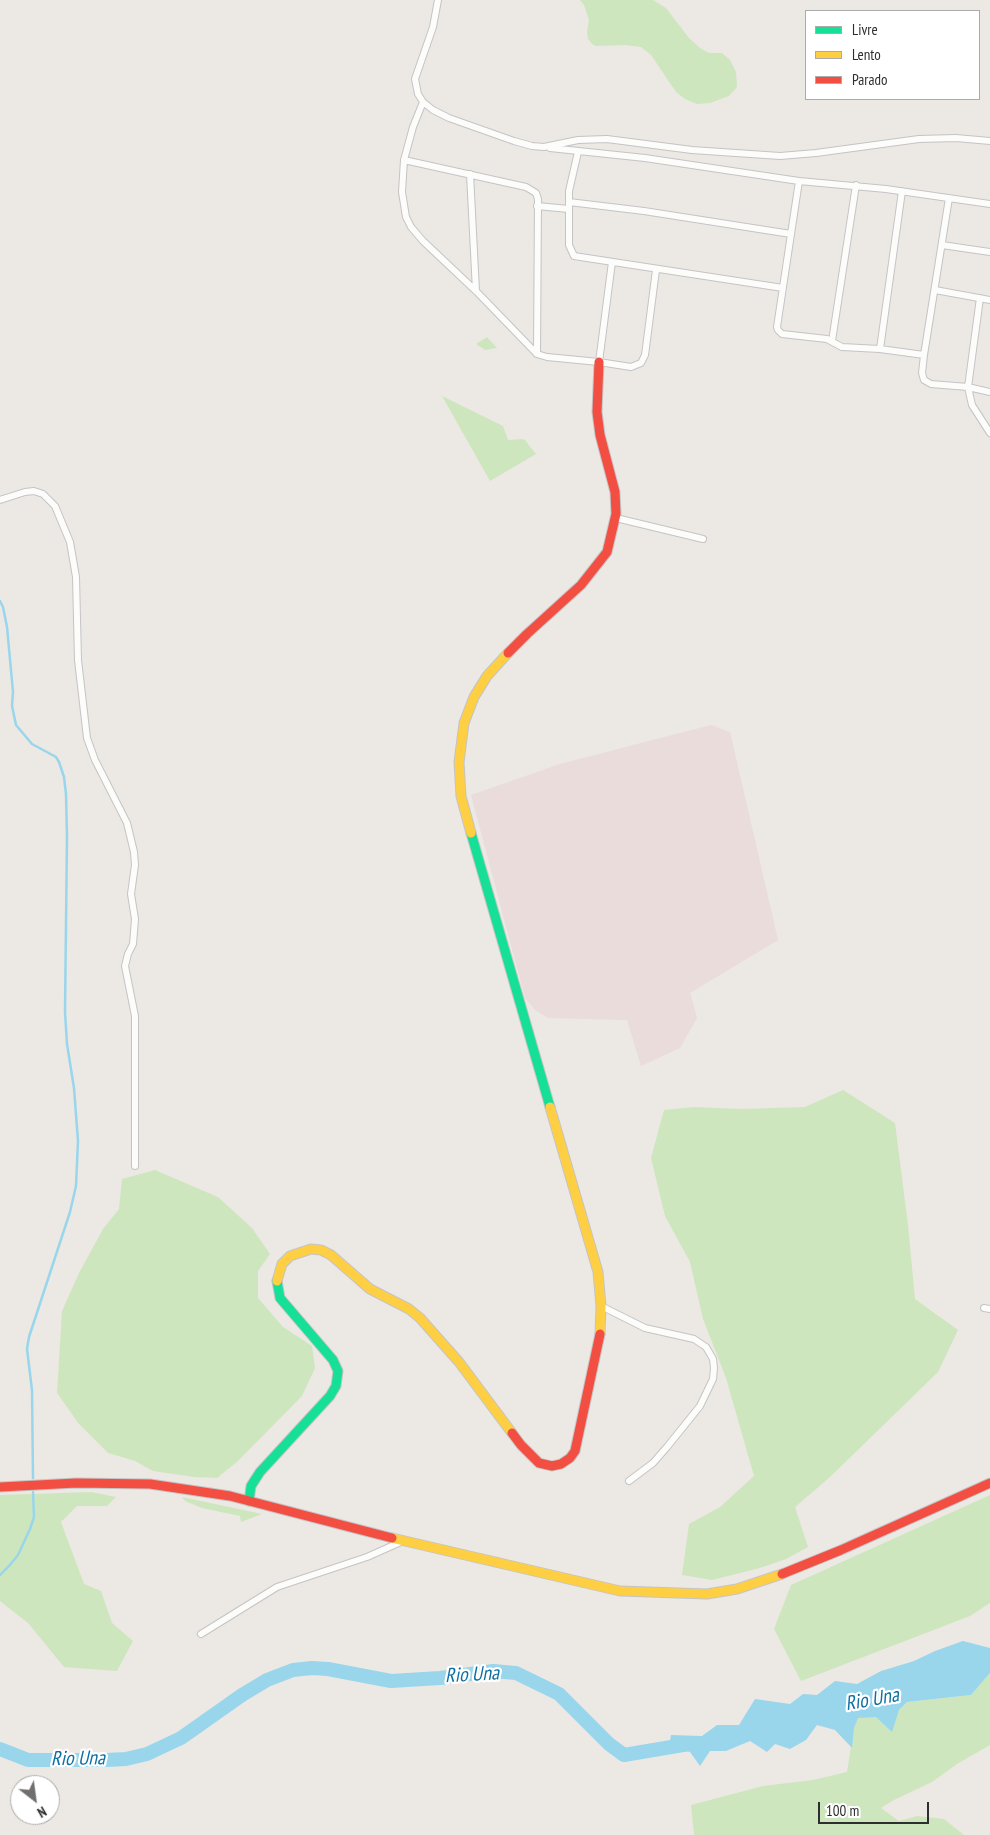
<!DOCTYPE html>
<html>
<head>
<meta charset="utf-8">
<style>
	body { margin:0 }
	#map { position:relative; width:990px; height:1835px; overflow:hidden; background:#ece8e4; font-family:"PT Sans Narrow",sans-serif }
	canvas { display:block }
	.legend { position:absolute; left:805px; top:10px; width:175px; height:90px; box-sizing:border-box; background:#fff; border:1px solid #ababab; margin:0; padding:6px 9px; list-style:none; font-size:15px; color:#2e2e2e }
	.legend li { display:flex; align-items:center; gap:10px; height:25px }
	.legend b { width:25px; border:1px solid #ababab }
	.north { position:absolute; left:10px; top:1775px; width:50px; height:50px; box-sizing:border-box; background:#fff; border:1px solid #ababab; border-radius:50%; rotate:150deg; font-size:14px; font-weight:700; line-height:20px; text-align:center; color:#2e2e2e }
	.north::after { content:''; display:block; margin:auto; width:18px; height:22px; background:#706f6e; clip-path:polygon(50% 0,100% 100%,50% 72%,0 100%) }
	.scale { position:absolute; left:818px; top:1802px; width:111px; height:22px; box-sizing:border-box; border:2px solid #2e2e2e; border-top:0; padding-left:6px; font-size:15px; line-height:18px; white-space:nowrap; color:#2e2e2e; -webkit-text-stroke:4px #fff; paint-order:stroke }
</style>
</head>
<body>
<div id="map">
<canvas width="990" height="1835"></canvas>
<ul class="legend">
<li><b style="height:6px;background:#16e098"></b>Livre</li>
<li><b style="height:6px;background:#ffcf43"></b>Lento</li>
<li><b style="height:6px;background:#f24e42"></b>Parado</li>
</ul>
<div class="north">N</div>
<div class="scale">100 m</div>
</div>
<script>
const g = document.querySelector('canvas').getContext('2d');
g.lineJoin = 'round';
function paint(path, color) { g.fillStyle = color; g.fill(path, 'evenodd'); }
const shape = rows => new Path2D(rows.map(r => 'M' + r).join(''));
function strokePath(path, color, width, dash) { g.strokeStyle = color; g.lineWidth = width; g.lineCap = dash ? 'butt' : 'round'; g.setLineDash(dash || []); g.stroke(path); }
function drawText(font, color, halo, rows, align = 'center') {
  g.font = font + ' "PT Sans Narrow",sans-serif'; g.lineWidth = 4.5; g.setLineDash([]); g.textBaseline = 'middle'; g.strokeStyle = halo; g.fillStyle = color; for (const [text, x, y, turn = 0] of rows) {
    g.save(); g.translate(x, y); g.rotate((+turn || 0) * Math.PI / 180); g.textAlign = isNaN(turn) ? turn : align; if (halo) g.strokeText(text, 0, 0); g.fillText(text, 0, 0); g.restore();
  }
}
paint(shape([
	[711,725,730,732,778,940,690,993,697,1018,680,1048,641,1066,627,1020,549,1018,536,1011,525,998,471,795,560,764]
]), '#e9dcdb');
paint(shape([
	[580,0,653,0,666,8,689,38,700,48,709,53,722,53,730,60,736,72,737,87,729,96,710,103,697,104,685,99,676,92,651,55,641,47,625,45,596,46,592,44,588,39,587,32,589,20,584,5],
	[487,337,497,348,485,350,476,344],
	[442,396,503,426,508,440,524,439,536,454,490,481],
	[843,1090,895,1123,908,1225,915,1299,958,1330,938,1372,829,1478,795,1507,808,1547,786,1559,760,1568,712,1580,682,1575,689,1524,720,1507,754,1476,726,1378,703,1319,690,1262,665,1216,651,1158,664,1110,694,1107,742,1109,805,1107],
	[155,1170,218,1197,252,1228,270,1254,258,1271,258,1298,283,1327,312,1346,315,1368,302,1396,238,1461,217,1478,194,1477,153,1471,135,1461,108,1453,79,1424,57,1393,62,1311,79,1273,103,1229,119,1209,122,1179],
	[91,1492,116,1497,107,1506,77,1506,61,1522,84,1584,101,1591,112,1623,133,1641,117,1671,64,1667,28,1623,0,1601,0,1495],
	[990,1495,990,1603,970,1616,801,1681,774,1629,791,1585],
	[182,1497,262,1514,241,1522,240,1516,202,1508,185,1501],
	[990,1673,990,1745,957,1764,932,1782,892,1801,881,1808,899,1821,917,1816,944,1819,964,1835,694,1835,691,1805,763,1786,813,1780,847,1772,854,1728,857,1718,899,1710,907,1702,971,1695]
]), '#cee6be');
paint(shape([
	[963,1641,990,1648,990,1673,971,1695,907,1702,899,1710,892,1732,876,1717,858,1718,854,1728,852,1748,835,1730,817,1725,806,1740,790,1749,775,1744,767,1752,750,1741,726,1751,710,1751,700,1766,690,1752,669,1747,671,1735,702,1736,717,1725,739,1725,755,1699,790,1704,803,1694,817,1695,835,1681,857,1684,881,1671,914,1661,935,1651]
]), '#99d6ec');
strokePath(shape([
	[0,601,3,607,7,627,13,692,12,706,16,725,32,744,56,757,59,762,64,777,66,794,67,837,65,1012,67,1044,74,1088,78,1141,76,1186,70,1212,29,1337,27,1349,32,1390,33,1478],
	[0,1575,9,1566,18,1555,30,1529,34,1517,33,1492]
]), '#99d6ec', 2.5);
strokePath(shape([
	[0,1749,28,1760,106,1760,126,1759,147,1754,181,1738,242,1695,267,1680,293,1670,312,1668,328,1669,391,1681,440,1678,493,1671,516,1673,559,1694,609,1744,624,1755,689,1744]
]), '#99d6ec', 14);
const street = shape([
	[438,0,433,27,415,79,418,94,423,102,433,110,449,118,514,141,532,146,544,147,578,140,607,139,692,150,780,156,816,153,919,139,956,138,990,141],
	[423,102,413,127,404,160,402,192,406,217,411,227,423,241,476,291,537,354,547,357,599,362,631,367,641,363,645,355,656,270],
	[550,148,645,158,799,181,886,189,990,204],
	[578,152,569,191,569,245,574,256,783,288],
	[404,160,526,187,536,193,538,199,537,354],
	[470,174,476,291],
	[799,181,777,327,778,330,782,334,827,339,842,347,880,349,924,355],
	[949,198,924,355,922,373,924,380,931,384,968,387,990,392],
	[569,202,644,211,791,234],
	[537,206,569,209],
	[942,245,990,252],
	[935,290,990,300],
	[980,298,968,387,972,405,990,433],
	[832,341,856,185],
	[880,349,902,191],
	[599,362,612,262],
	[0,500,25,492,34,491,43,494,55,506,70,542,76,577,78,660,87,738,95,760,127,823,134,852,135,865,131,894,135,919,133,944,128,954,125,966,135,1016,135,1166],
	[616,518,703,539],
	[601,1306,645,1328,694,1339,706,1347,713,1359,714,1368,713,1379,700,1406,667,1447,653,1463,629,1481],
	[984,1308,990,1309],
	[201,1634,277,1587,367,1557,403,1541]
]);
const fast = shape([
	[471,833,550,1107],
	[249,1501,251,1486,260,1472,330,1396,336,1386,338,1371,333,1360,280,1298,277,1281]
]);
const slow = shape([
	[471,833,461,796,459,762,464,723,474,697,487,676,508,653],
	[550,1107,598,1272,601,1306,600,1334],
	[277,1281,282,1264,290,1256,311,1249,321,1250,331,1255,370,1289,409,1309,420,1318,459,1362,512,1433],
	[392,1538,620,1591,707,1594,737,1589,782,1574]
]);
const jam = shape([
	[508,653,527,634,581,585,607,552,616,514,615,492,600,435,597,412,599,362],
	[512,1433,521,1445,539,1463,552,1466,561,1464,570,1458,575,1451,600,1334],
	[0,1487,76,1483,150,1484,230,1496,392,1538],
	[782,1574,841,1550,990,1483]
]);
strokePath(street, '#c5c4c5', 8);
strokePath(fast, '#c5c4c5', 11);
strokePath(slow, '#c5c4c5', 11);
strokePath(jam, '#c5c4c5', 11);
strokePath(street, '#fcfcfb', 6);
strokePath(fast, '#16e098', 9);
strokePath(slow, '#ffcf43', 9);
strokePath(jam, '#f24e42', 9);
drawText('italic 20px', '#0d6fa3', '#fff', [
	["Rio Una",472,1675,-3],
	["Rio Una",872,1700,-10],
	["Rio Una",78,1759,-1]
]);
</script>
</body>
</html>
